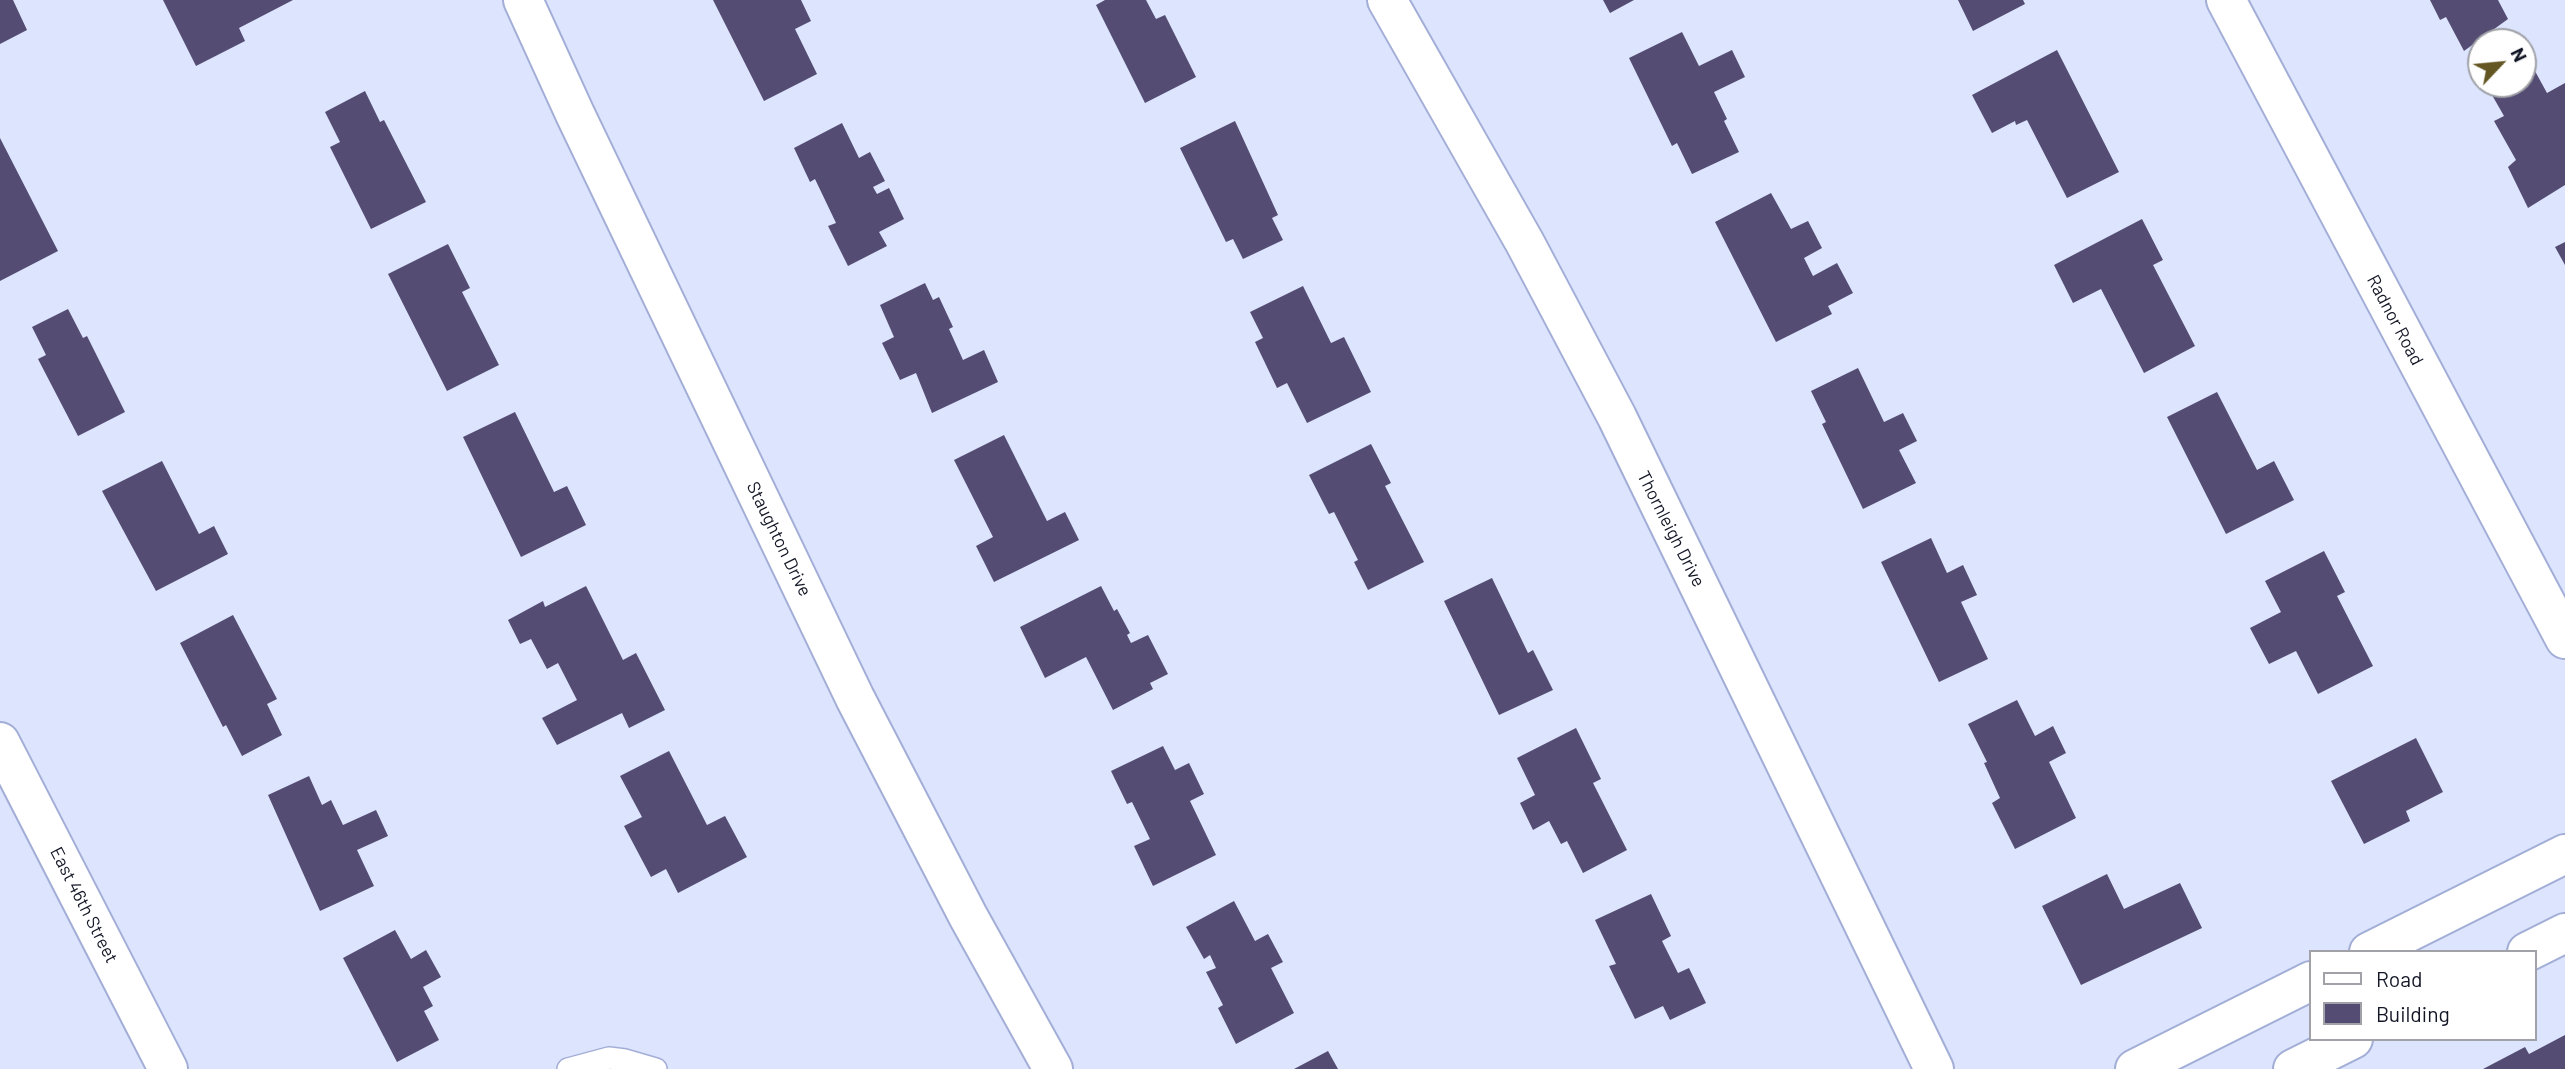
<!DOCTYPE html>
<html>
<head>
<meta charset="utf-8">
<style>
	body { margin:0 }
	#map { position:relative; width:2565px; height:1069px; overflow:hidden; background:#dce4fe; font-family:Barlow,sans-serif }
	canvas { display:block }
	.legend { position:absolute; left:2309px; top:950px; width:228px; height:91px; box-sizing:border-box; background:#fff; border:2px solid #a0a2a8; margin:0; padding:9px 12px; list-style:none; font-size:21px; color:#121625 }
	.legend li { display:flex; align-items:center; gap:14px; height:35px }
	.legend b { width:35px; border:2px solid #a0a2a8 }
	.north { position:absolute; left:2467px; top:28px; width:70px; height:70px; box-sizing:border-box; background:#fff; border:2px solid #a0a2a8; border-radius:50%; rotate:64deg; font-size:19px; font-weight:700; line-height:28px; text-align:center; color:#121625 }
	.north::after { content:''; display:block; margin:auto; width:24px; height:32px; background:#645623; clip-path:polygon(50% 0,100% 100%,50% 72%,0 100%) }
</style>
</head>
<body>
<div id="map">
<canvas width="2565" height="1069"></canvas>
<ul class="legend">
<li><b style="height:9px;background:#fff"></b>Road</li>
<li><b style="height:19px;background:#544c72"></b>Building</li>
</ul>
<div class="north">N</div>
</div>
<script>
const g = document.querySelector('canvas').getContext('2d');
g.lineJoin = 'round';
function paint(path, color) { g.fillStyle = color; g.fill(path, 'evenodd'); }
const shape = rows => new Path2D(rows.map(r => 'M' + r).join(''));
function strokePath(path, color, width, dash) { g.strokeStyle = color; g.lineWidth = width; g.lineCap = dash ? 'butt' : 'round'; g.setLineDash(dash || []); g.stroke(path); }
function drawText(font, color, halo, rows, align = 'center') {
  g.font = font + ' Barlow,sans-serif'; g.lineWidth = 7; g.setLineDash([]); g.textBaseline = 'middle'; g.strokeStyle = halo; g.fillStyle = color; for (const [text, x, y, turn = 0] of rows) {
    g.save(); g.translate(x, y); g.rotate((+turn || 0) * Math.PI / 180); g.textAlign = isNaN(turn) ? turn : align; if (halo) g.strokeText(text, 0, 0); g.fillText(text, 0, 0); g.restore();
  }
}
paint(shape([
	[0,0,13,0,27,30,0,44],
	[163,0,293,0,239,28,245,41,196,66],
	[713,0,801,0,811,21,795,29,817,74,764,101],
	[1105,0,1146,0,1156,19,1165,15,1196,77,1145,103,1096,5],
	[1603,0,1634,0,1610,13],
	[1958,0,2023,0,2025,4,1973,31],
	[2430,0,2498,0,2508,19,2464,51,2446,17,2440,20],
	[1682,32,1699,66,1732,50,1745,77,1714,92,1727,119,1724,121,1739,152,1692,174,1677,143,1672,146,1629,58],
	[2057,50,2119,172,2067,198,2027,120,2016,125,2015,121,1992,133,1972,95],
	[2530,62,2547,93,2565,83,2565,185,2528,208,2508,167,2516,160,2494,121,2504,116,2488,88,2494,84,2523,84,2523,66],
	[365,91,380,122,384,120,426,202,371,229,330,147,340,142,325,112],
	[1235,121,1278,215,1272,218,1283,240,1243,259,1233,239,1226,242,1180,148],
	[842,123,859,158,870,152,885,181,873,187,877,194,889,188,904,219,879,232,887,246,848,266,828,226,836,223,815,179,810,182,794,148],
	[0,138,58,251,0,281],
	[1771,193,1791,229,1808,221,1822,248,1804,258,1813,276,1837,263,1853,293,1828,306,1832,314,1776,342,1715,222],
	[2142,219,2163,260,2153,265,2195,346,2144,373,2101,289,2073,303,2054,265],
	[2565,242,2565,265,2555,247],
	[448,244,470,288,462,292,499,365,447,391,388,274],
	[925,283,933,300,939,297,953,327,949,329,963,360,984,350,998,382,932,413,916,373,900,380,882,343,894,337,880,305],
	[1303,286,1331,343,1344,337,1371,392,1307,423,1287,383,1277,388,1255,342,1263,338,1250,312],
	[68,309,83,338,87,336,125,412,78,436,38,359,46,355,32,327],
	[1858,368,1884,422,1903,413,1917,441,1899,450,1916,483,1863,509,1822,424,1826,422,1811,391],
	[2217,392,2257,470,2274,461,2294,500,2226,534,2167,417],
	[515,412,554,492,567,486,586,525,521,557,463,437],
	[1004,435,1047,521,1065,512,1079,540,994,582,976,546,993,537,954,460],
	[1371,444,1391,483,1385,486,1424,562,1368,590,1354,562,1358,560,1334,512,1329,514,1309,475],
	[162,461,199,534,214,526,228,554,156,591,102,491],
	[1931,538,1947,573,1963,565,1977,595,1961,602,1988,659,1939,682,1881,562],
	[2324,551,2345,592,2337,596,2373,666,2318,694,2296,651,2269,664,2250,628,2281,612,2265,581],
	[1492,578,1528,653,1533,650,1553,690,1499,715,1444,601],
	[586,586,623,660,636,653,665,710,629,728,622,713,557,745,542,718,577,700,558,663,547,669,531,639,520,644,508,620,543,601,545,607],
	[1101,586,1114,611,1117,609,1130,633,1127,635,1131,643,1148,635,1168,674,1150,683,1153,689,1113,710,1086,657,1045,678,1020,627],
	[233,615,277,699,267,704,282,735,242,756,226,725,223,727,180,643],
	[2017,700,2035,736,2053,726,2066,753,2049,762,2076,818,2015,849,1992,803,2000,798,1984,763,1987,762,1968,724],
	[1576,728,1601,779,1593,783,1627,850,1583,873,1567,841,1561,844,1549,821,1533,830,1520,803,1535,795,1517,758],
	[2416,738,2443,792,2406,811,2410,821,2364,844,2331,781],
	[1163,746,1175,770,1189,763,1204,794,1190,801,1216,855,1153,886,1134,846,1150,839,1132,802,1127,804,1111,771],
	[669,751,707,825,725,816,747,857,678,893,666,869,651,877,624,826,642,817,620,776],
	[309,776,322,805,331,800,343,825,376,810,388,836,357,850,374,886,320,911,268,795],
	[2107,874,2124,909,2180,883,2202,928,2081,985,2042,906],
	[1651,894,1671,936,1662,941,1678,973,1689,968,1706,1003,1670,1020,1663,1006,1635,1019,1609,966,1616,964,1595,920],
	[1234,901,1255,941,1268,934,1283,962,1271,968,1294,1013,1236,1044,1218,1008,1223,1005,1206,972,1216,968,1210,955,1204,959,1186,927],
	[395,930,411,959,426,950,441,977,423,987,433,1006,424,1011,439,1040,397,1062,343,958],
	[2565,1035,2565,1069,2483,1069,2525,1047,2529,1054],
	[1328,1051,1338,1069,1294,1069]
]), '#544c72');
const service = shape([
	[568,1069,609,1058,625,1060,656,1069]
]);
const minor = shape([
	[523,0,575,114,855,698,968,916,1053,1069],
	[1387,0,1525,243,1617,417,1934,1069],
	[2226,0,2565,639]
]);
const secondary = shape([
	[0,742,168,1069]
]);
const primary = shape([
	[2369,952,2565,854],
	[2527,952,2565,933],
	[2135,1069,2311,981],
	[2293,1069,2353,1039]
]);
strokePath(service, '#a3aed7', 24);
strokePath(minor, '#a3aed7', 42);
strokePath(secondary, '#a3aed7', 42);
strokePath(primary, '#a3aed7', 42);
strokePath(service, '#fff', 21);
strokePath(minor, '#fff', 38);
strokePath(secondary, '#fff', 38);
strokePath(primary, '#fff', 38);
drawText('18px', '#121625', '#fff', [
	["Radnor Road",2395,320,62],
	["Thornleigh Drive",1671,529,63],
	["Staughton Drive",779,539,64],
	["East 46th Street",84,905,63]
]);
</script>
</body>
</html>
